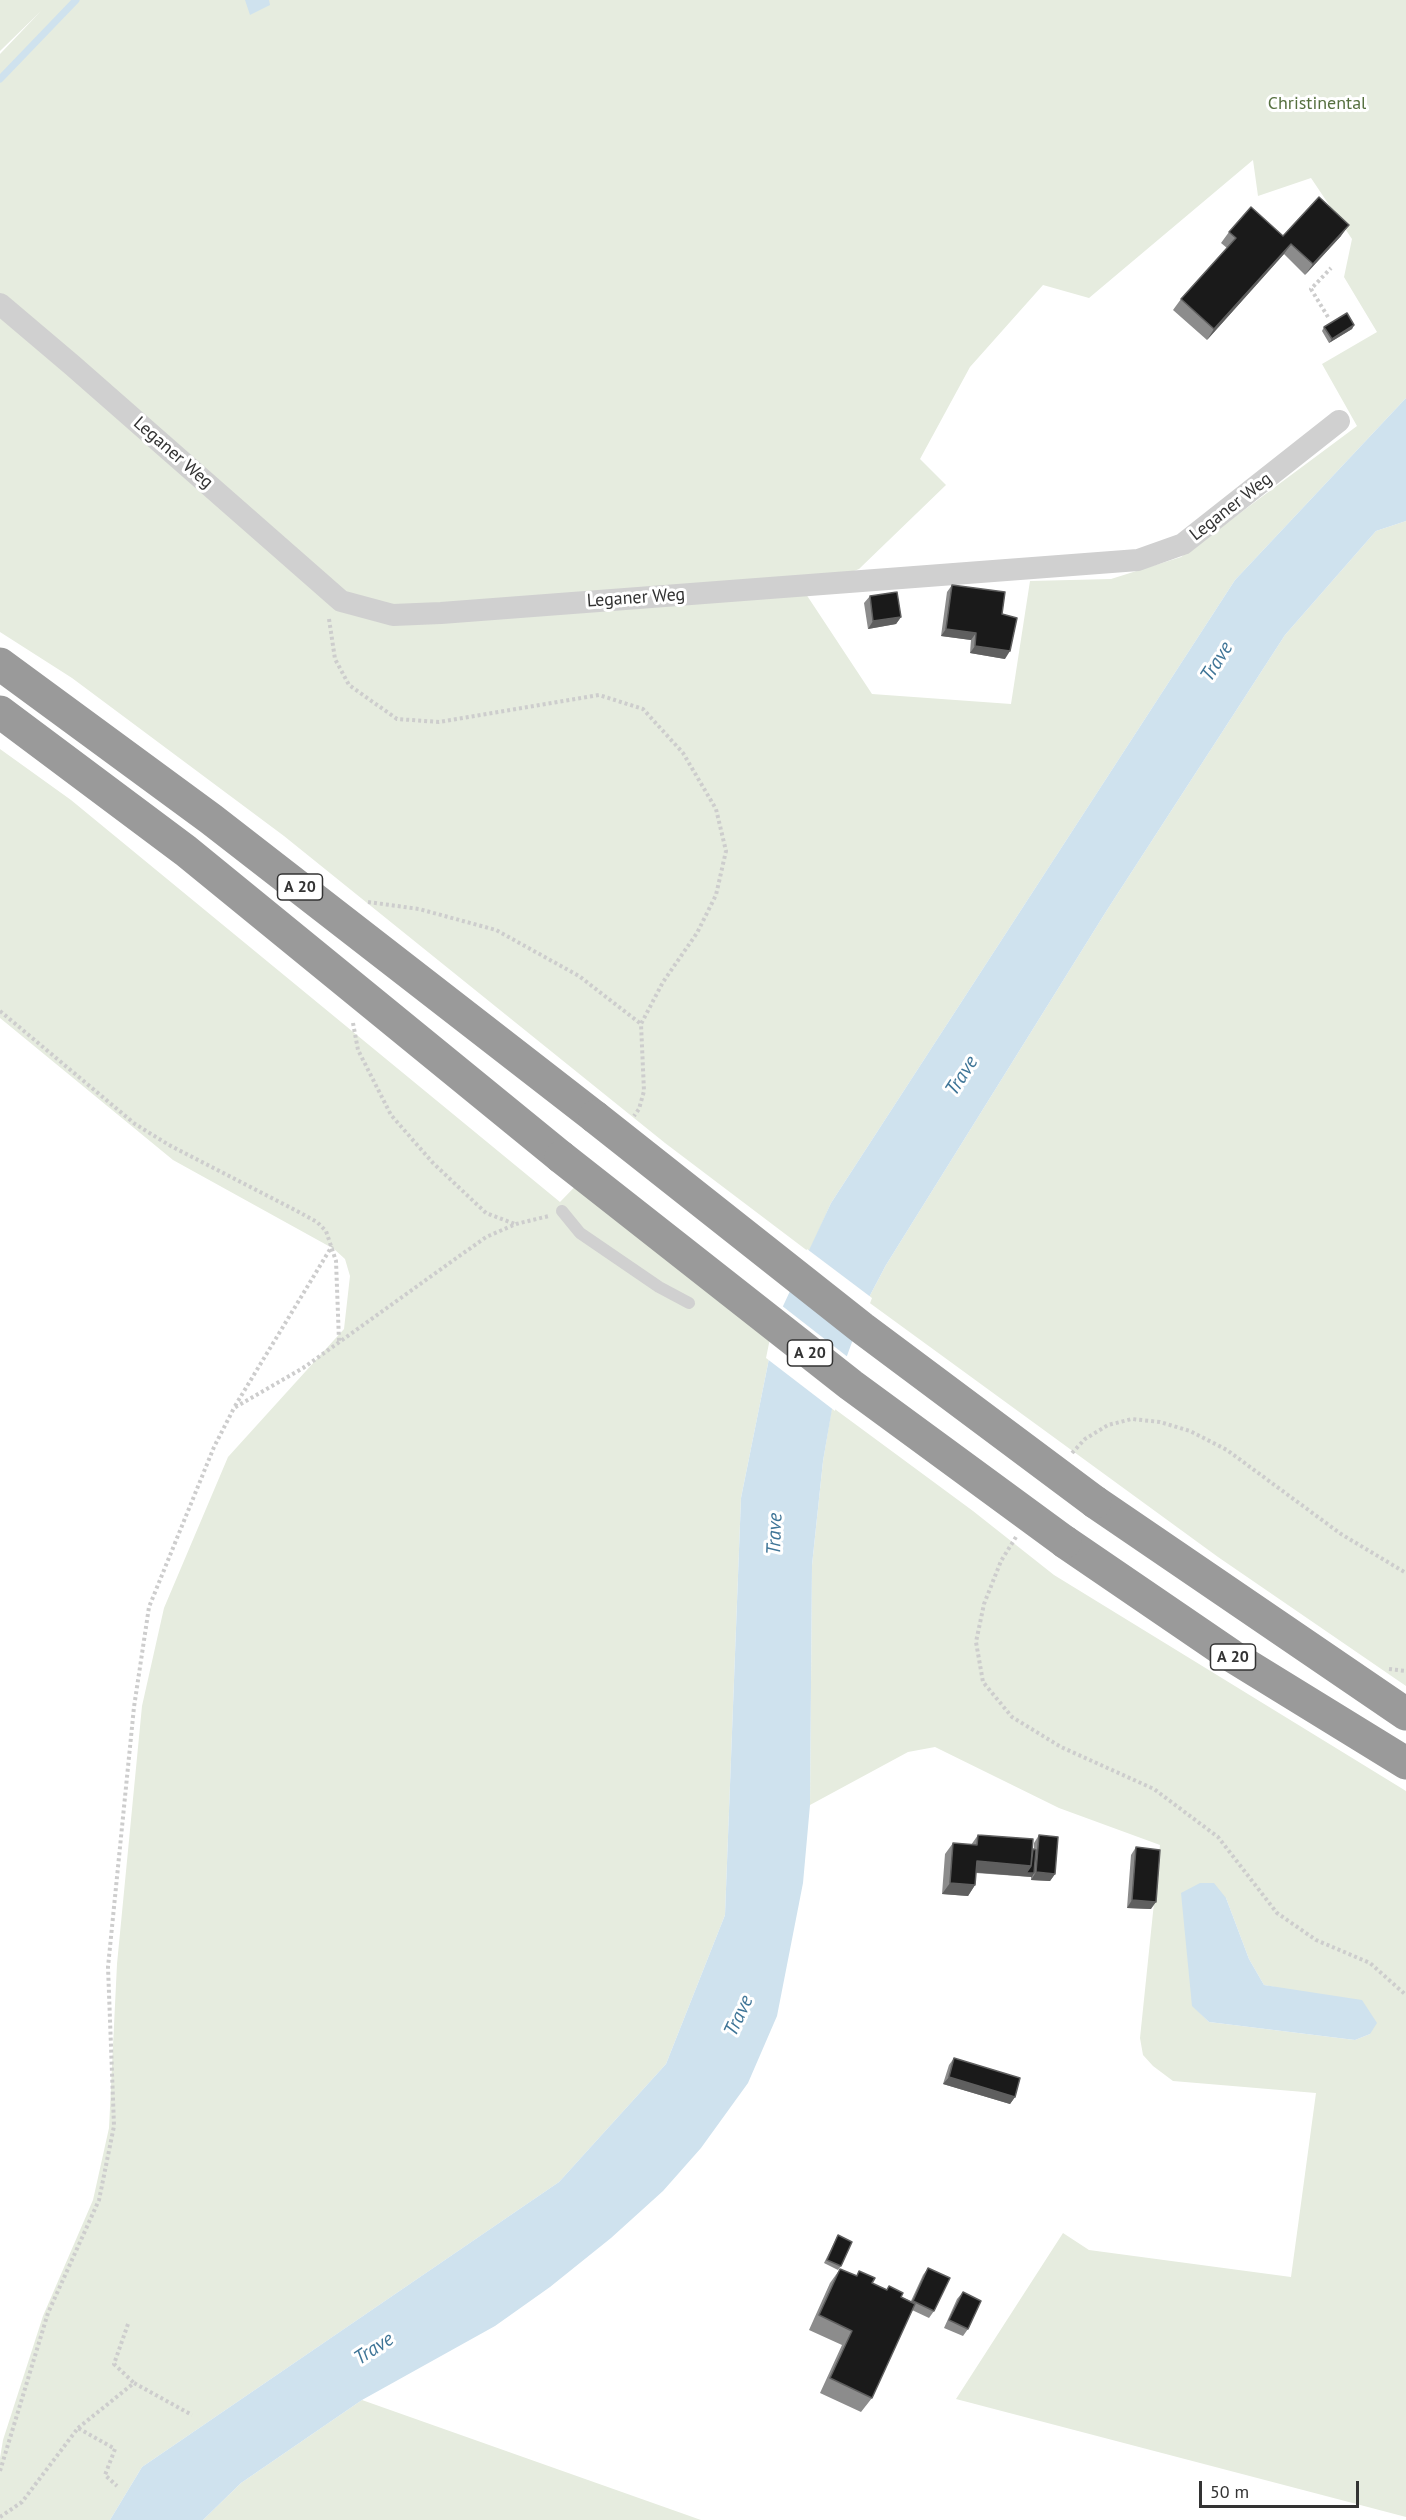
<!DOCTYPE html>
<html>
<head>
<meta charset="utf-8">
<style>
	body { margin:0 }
	#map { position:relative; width:1406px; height:2520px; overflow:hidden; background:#fff; font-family:"PT Sans",sans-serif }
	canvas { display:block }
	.scale { position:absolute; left:1199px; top:2481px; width:160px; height:27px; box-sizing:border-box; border:3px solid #333; border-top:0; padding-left:8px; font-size:18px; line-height:21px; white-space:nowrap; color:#333; -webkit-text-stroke:4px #fff; paint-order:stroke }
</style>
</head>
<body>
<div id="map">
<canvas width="1406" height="2520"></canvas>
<div class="scale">50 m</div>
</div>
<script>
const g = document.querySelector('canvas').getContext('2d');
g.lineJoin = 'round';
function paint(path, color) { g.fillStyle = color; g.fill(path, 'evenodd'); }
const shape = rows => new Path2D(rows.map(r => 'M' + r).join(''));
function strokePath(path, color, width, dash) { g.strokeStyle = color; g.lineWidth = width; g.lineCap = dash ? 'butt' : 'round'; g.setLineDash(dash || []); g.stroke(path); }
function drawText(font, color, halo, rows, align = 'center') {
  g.font = font + ' "PT Sans",sans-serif'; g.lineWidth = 6; g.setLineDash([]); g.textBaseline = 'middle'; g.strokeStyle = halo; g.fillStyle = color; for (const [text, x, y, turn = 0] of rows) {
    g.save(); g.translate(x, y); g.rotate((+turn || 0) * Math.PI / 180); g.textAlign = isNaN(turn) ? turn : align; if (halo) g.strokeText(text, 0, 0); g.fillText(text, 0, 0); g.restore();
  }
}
paint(shape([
	[0,0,1406,0,1406,398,1235,580,831,1203,809,1252,665,1143,284,836,72,678,0,632,0,54,41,11,0,51],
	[1253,160,1258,196,1311,178,1352,239,1344,277,1377,332,1322,364,1357,426,1181,557,1111,579,1030,581,1011,704,872,694,804,591,859,569,946,485,920,459,970,367,1043,285,1089,298],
	[1406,521,1406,1686,1218,1557,867,1301,886,1265,1107,910,1285,635,1376,531],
	[0,749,71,800,560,1202,591,1170,777,1319,741,1498,725,1915,666,2064,559,2182,142,2467,110,2520,0,2520,0,2458,3,2440,43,2316,93,2200,109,2128,117,1964,142,1706,164,1608,228,1457,344,1329,350,1276,345,1259,334,1249,173,1160,0,1018],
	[832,1407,973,1511,1054,1575,1406,1791,1406,2517,956,2399,1063,2233,1089,2250,1291,2277,1316,2093,1173,2081,1153,2066,1143,2055,1140,2038,1160,1845,1059,1808,935,1747,908,1752,810,1805,812,1565,823,1461],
	[1226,1898,1249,1959,1264,1985,1311,1994,1370,2034,1355,2040,1209,2022,1192,2005],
	[362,2400,701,2520,203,2520,241,2483]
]), '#e6ecdf');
paint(shape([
	[245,0,269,0,270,5,250,15],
	[1406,398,1406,521,1376,531,1285,635,1107,910,886,1265,867,1301,836,1386,823,1461,812,1565,810,1805,803,1883,777,2016,748,2083,701,2148,663,2191,611,2238,550,2287,495,2326,362,2400,241,2483,203,2520,110,2520,142,2467,559,2182,666,2064,725,1915,741,1498,777,1319,831,1203,1235,580],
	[1200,1883,1214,1883,1226,1898,1249,1959,1264,1985,1362,2000,1377,2023,1370,2034,1355,2040,1209,2022,1192,2006,1181,1893]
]), '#cfe2ee');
paint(shape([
	[807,1249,872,1298,856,1340,788,1288],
	[781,1305,849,1358,839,1387,835,1411,766,1358,774,1319]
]), '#fff');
strokePath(shape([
	[0,79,76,0]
]), '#cfe2ee', 7);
strokePath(shape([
	[1328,317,1311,289,1331,268],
	[329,619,335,659,349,685,397,719,439,722,599,695,643,709,683,753,716,809,726,851,716,895,697,933,663,982,641,1024,644,1091,639,1109,634,1116],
	[368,902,419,909,496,930,579,976,641,1024],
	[0,1011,135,1124,169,1145,297,1211,317,1222,326,1231,336,1261,339,1341],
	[353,1023,358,1050,391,1115,433,1163,486,1213,515,1224],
	[235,1406,332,1246],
	[1072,1453,1085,1439,1108,1425,1132,1419,1160,1422,1190,1431,1227,1450,1341,1534,1406,1573],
	[1016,1537,1001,1561,984,1604,976,1642,983,1682,1012,1717,1061,1747,1154,1789,1218,1837,1277,1913,1316,1940,1370,1963,1406,1995],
	[1389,1669,1406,1671],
	[128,2324,114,2364,134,2383],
	[78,2428,134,2383,192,2415],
	[0,2471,48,2313,99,2200,114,2126,108,1967,134,1707,149,1607,214,1447,234,1408,303,1368,486,1237,516,1224,549,1216],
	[0,2517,22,2502,78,2428,115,2449,105,2475,117,2486]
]), '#cdcdcd', 4, [3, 3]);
strokePath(shape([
	[562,1211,580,1233,659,1287,689,1303]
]), '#d0d0d0', 12);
strokePath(shape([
	[0,304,72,365,341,601,393,615,441,613,1138,560,1183,544,1339,421]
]), '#d0d0d0', 22);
strokePath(shape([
	[0,664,211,819,595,1117],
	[0,712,186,851,561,1157],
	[1095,1502,1406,1714],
	[1065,1542,1232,1656,1406,1763]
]), '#9a9a9a', 33);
strokePath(shape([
	[595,1117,862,1328,1095,1502],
	[561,1157,851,1385,1065,1542]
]), '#9a9a9a', 33);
paint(shape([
	[1229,232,1283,236,1341,236,1305,275,1284,254,1207,340,1173,310,1181,299,1227,248,1221,243],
	[1354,325,1352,329,1329,343,1322,331,1324,327],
	[952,585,1002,614,1005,659,970,653,971,640,941,636,947,592],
	[870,596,901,617,896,624,868,629,864,603],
	[978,1835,1034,1849,1034,1843,1039,1835,1055,1874,1050,1881,1031,1880,1031,1877,976,1873,975,1885,968,1896,942,1894,945,1854,953,1843,971,1845],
	[1136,1847,1151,1909,1127,1908,1131,1855],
	[954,2058,1015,2097,1010,2104,943,2084,949,2065],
	[838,2235,841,2266,838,2270,824,2263],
	[928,2268,934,2311,929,2318,912,2310,872,2398,861,2412,820,2393,842,2345,809,2330,830,2283,840,2269,856,2276,859,2271,872,2283,886,2290,889,2286,901,2297,911,2301,923,2275],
	[963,2292,968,2329,963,2336,944,2328,957,2299]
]), '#8c8c8c');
paint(shape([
	[1349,225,1341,236,1305,275,1313,264],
	[1291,244,1284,254,1207,340,1214,329],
	[1354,325,1352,329,1329,343,1332,339],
	[901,617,896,624,868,629,873,621],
	[946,629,976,633,971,640,941,636],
	[975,646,1010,651,1005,659,970,653],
	[977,1861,1031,1866,1034,1873,1032,1877,970,1872],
	[1036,1872,1055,1874,1050,1881,1031,1880],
	[950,1883,975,1885,968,1896,942,1894],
	[1132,1900,1156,1902,1151,1909,1127,1908],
	[949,2077,1015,2097,1010,2104,943,2084]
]), '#5f5f5f');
const building = shape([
	[1319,197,1349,225,1313,264,1291,244,1214,329,1181,299,1236,238,1229,232,1251,207,1283,236,1319,197],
	[1347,313,1354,325,1332,339,1324,327,1347,313],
	[952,585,1005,592,1002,614,1017,618,1010,651,975,646,976,633,946,629,952,585],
	[897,592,901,617,873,621,870,596,897,592],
	[978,1835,1033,1839,1031,1866,977,1861,975,1885,950,1883,953,1843,977,1845,978,1835],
	[1039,1835,1058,1837,1055,1874,1036,1872,1039,1835],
	[1136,1847,1160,1850,1156,1902,1132,1900,1136,1847],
	[1033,1849,1036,1850,1034,1873,1026,1873,1031,1866,1033,1849],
	[954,2058,1020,2078,1015,2097,949,2077,954,2058],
	[838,2235,852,2242,841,2266,827,2260,838,2235],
	[928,2268,950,2278,934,2311,913,2301,928,2268],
	[840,2269,857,2276,859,2271,875,2278,872,2283,887,2290,889,2286,903,2293,901,2297,915,2304,872,2398,830,2378,852,2331,819,2315,840,2269],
	[963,2292,981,2301,968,2329,949,2320,963,2292]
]);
paint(building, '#1a1a1a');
strokePath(building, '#5f5f5f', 1.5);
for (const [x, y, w] of [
	[300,887,45],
	[810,1353,45],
	[1233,1657,45]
]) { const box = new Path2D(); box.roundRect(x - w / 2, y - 13, w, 26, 4.5); g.fillStyle = '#fff'; g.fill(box); strokePath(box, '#333', 1.5); }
drawText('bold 16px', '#333', null, [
	["A 20",300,887],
	["A 20",810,1353],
	["A 20",1233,1657]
]);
drawText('18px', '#56703f', '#fff', [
	["Christinental",1317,104]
]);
drawText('18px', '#333', '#fff', [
	["Leganer Weg",173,453,41],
	["Leganer Weg",1231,507,-38],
	["Leganer Weg",636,598,-4]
]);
drawText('italic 20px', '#3f7597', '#fff', [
	["Trave",1217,662,-58],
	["Trave",962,1076,-57],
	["Trave",775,1534,-88],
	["Trave",739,2016,-65],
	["Trave",374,2349,-33]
]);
</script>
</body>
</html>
